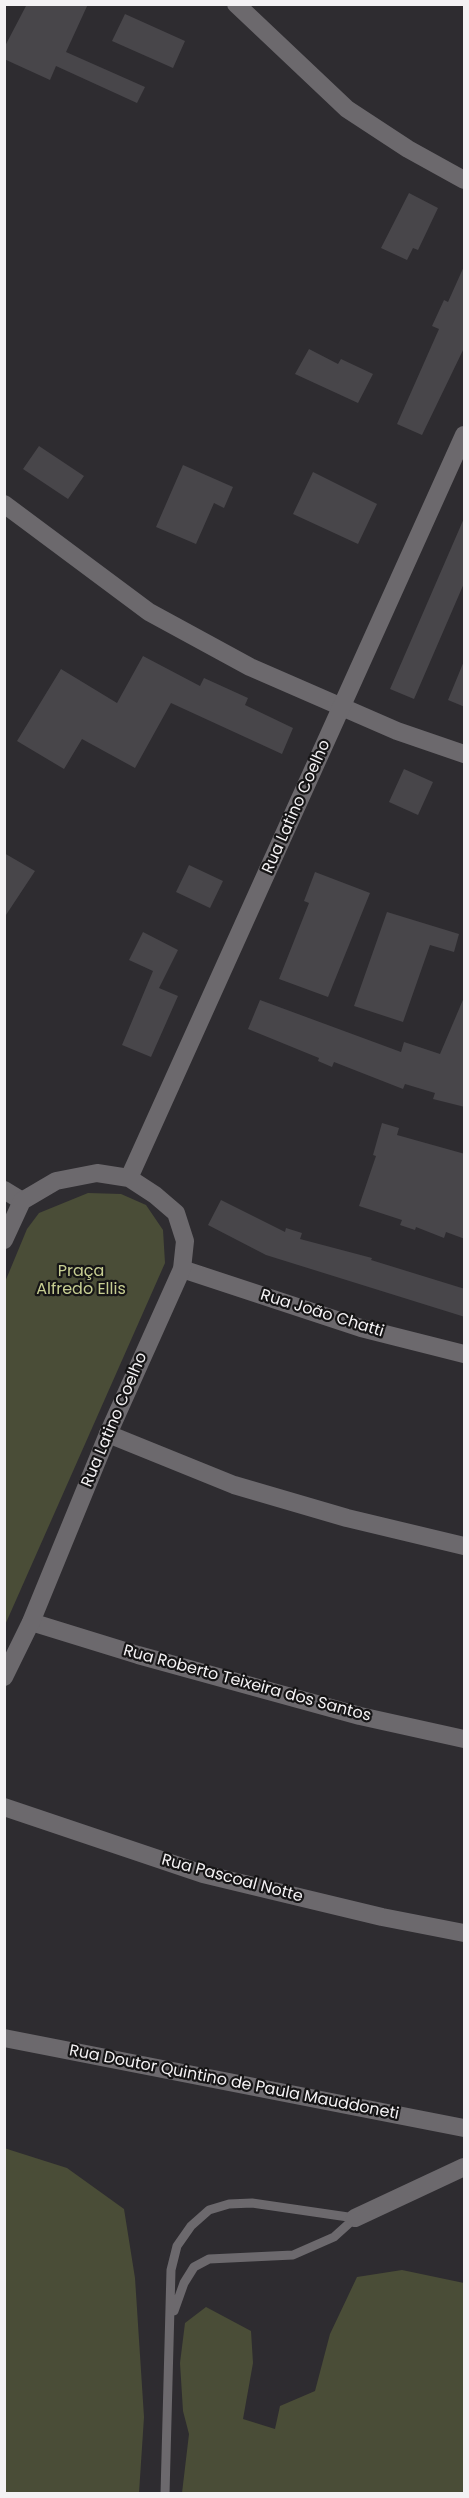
<!DOCTYPE html>
<html>
<head>
<meta charset="utf-8">
<style>
	body { margin:0 }
	#map { position:relative; width:469px; height:2498px; overflow:hidden; background:#2e2c30; font-family:Poppins,sans-serif }
	canvas { display:block }
	.frame { position:absolute; inset:0; border:6px solid #f4f2f4; pointer-events:none }
</style>
</head>
<body>
<div id="map">
<canvas width="469" height="2498"></canvas>
<div class="frame"></div>
</div>
<script>
const g = document.querySelector('canvas').getContext('2d');
g.lineJoin = 'round';
function paint(path, color) { g.fillStyle = color; g.fill(path, 'evenodd'); }
const shape = rows => new Path2D(rows.map(r => 'M' + r).join(''));
function strokePath(path, color, width, dash) { g.strokeStyle = color; g.lineWidth = width; g.lineCap = dash ? 'butt' : 'round'; g.setLineDash(dash || []); g.stroke(path); }
function drawText(font, color, halo, rows, align = 'center') {
  g.font = font + ' Poppins,sans-serif'; g.lineWidth = 4.5; g.setLineDash([]); g.textBaseline = 'middle'; g.strokeStyle = halo; g.fillStyle = color; for (const [text, x, y, turn = 0] of rows) {
    g.save(); g.translate(x, y); g.rotate((+turn || 0) * Math.PI / 180); g.textAlign = isNaN(turn) ? turn : align; if (halo) g.strokeText(text, 0, 0); g.fillText(text, 0, 0); g.restore();
  }
}
paint(shape([
	[88,1193,121,1194,146,1205,163,1230,165,1263,5,1625,5,1282,27,1229,39,1213],
	[4,2148,67,2168,124,2209,135,2278,144,2417,139,2493,5,2493],
	[402,2270,464,2283,464,2493,182,2493,189,2434,183,2411,180,2363,185,2323,206,2307,251,2331,253,2363,243,2419,275,2429,280,2406,315,2391,330,2334,357,2277]
]), '#4a4d37');
paint(shape([
	[27,4,88,4,66,52,145,87,137,103,56,66,50,80,4,59,4,48],
	[125,14,185,41,173,68,112,41],
	[409,193,438,208,418,250,413,248,407,260,381,248],
	[465,264,465,346,422,435,397,424,439,329,432,326,444,300,448,302],
	[309,349,338,364,341,359,373,374,358,403,295,374],
	[39,446,84,476,68,499,23,469],
	[183,465,233,487,224,508,214,503,196,544,156,527],
	[313,472,377,504,358,544,293,514],
	[465,516,465,581,414,699,390,689],
	[143,656,200,686,204,678,248,698,245,705,293,728,282,754,171,703,135,768,82,739,64,769,17,741,61,669,117,703],
	[464,661,465,661,465,707,448,700],
	[404,769,433,782,418,815,389,802],
	[4,853,35,871,4,918],
	[189,865,223,881,210,908,176,892],
	[315,872,370,893,328,997,279,979,309,903,304,901],
	[387,912,459,934,454,952,430,945,403,1022,354,1006],
	[143,932,178,950,159,988,178,996,151,1057,122,1045,153,971,129,960],
	[465,995,465,1107,433,1099,435,1093,405,1084,403,1089,334,1062,332,1067,318,1061,319,1058,248,1029,260,1000,401,1052,404,1042,440,1054],
	[382,1123,399,1128,397,1135,465,1154,465,1239,446,1232,444,1238,416,1227,415,1230,400,1225,402,1220,359,1206,376,1156,373,1155],
	[221,1200,285,1232,286,1228,302,1233,300,1239,372,1258,371,1260,465,1289,465,1317,266,1255,208,1225]
]), '#48464a');
strokePath(shape([
	[174,2311,184,2283,194,2267,209,2259,293,2255,334,2237,355,2218],
	[165,2494,171,2270,177,2246,191,2226,209,2210,229,2204,252,2203,355,2218]
]), '#6c696d', 9);
strokePath(shape([
	[236,4,347,109,408,149,464,180],
	[4,504,149,612,250,667,397,731,464,754],
	[4,1190,22,1201],
	[182,1269,361,1328,464,1354],
	[108,1434,234,1485,347,1518,464,1546],
	[31,1622,138,1655,360,1716,464,1739],
	[4,2038,464,2128],
	[355,2218,464,2167]
]), '#6c696d', 18);
strokePath(shape([
	[129,1178,464,435],
	[4,1240,22,1201,56,1181,97,1173,129,1178,155,1195,176,1213,185,1241,182,1269,108,1434,31,1622,4,1677],
	[4,1807,203,1874,382,1917,464,1933]
]), '#6c696d', 18);
drawText('16px', '#f4f2f4', '#161516', [
	["Rua Latino Coelho",297,807,-66],
	["Rua João Chatti",322,1314,17],
	["Rua Latino Coelho",115,1420,-67],
	["Rua Roberto Teixeira dos Santos",247,1684,15],
	["Rua Pascoal Notte",232,1879,15],
	["Rua Doutor Quintino de Paula Mauddoneti",234,2083,11]
]);
drawText('16px', '#c7ce92', '#161516', [
	["Praça",81,1272],
	["Alfredo Ellis",81,1290]
]);
</script>
</body>
</html>
